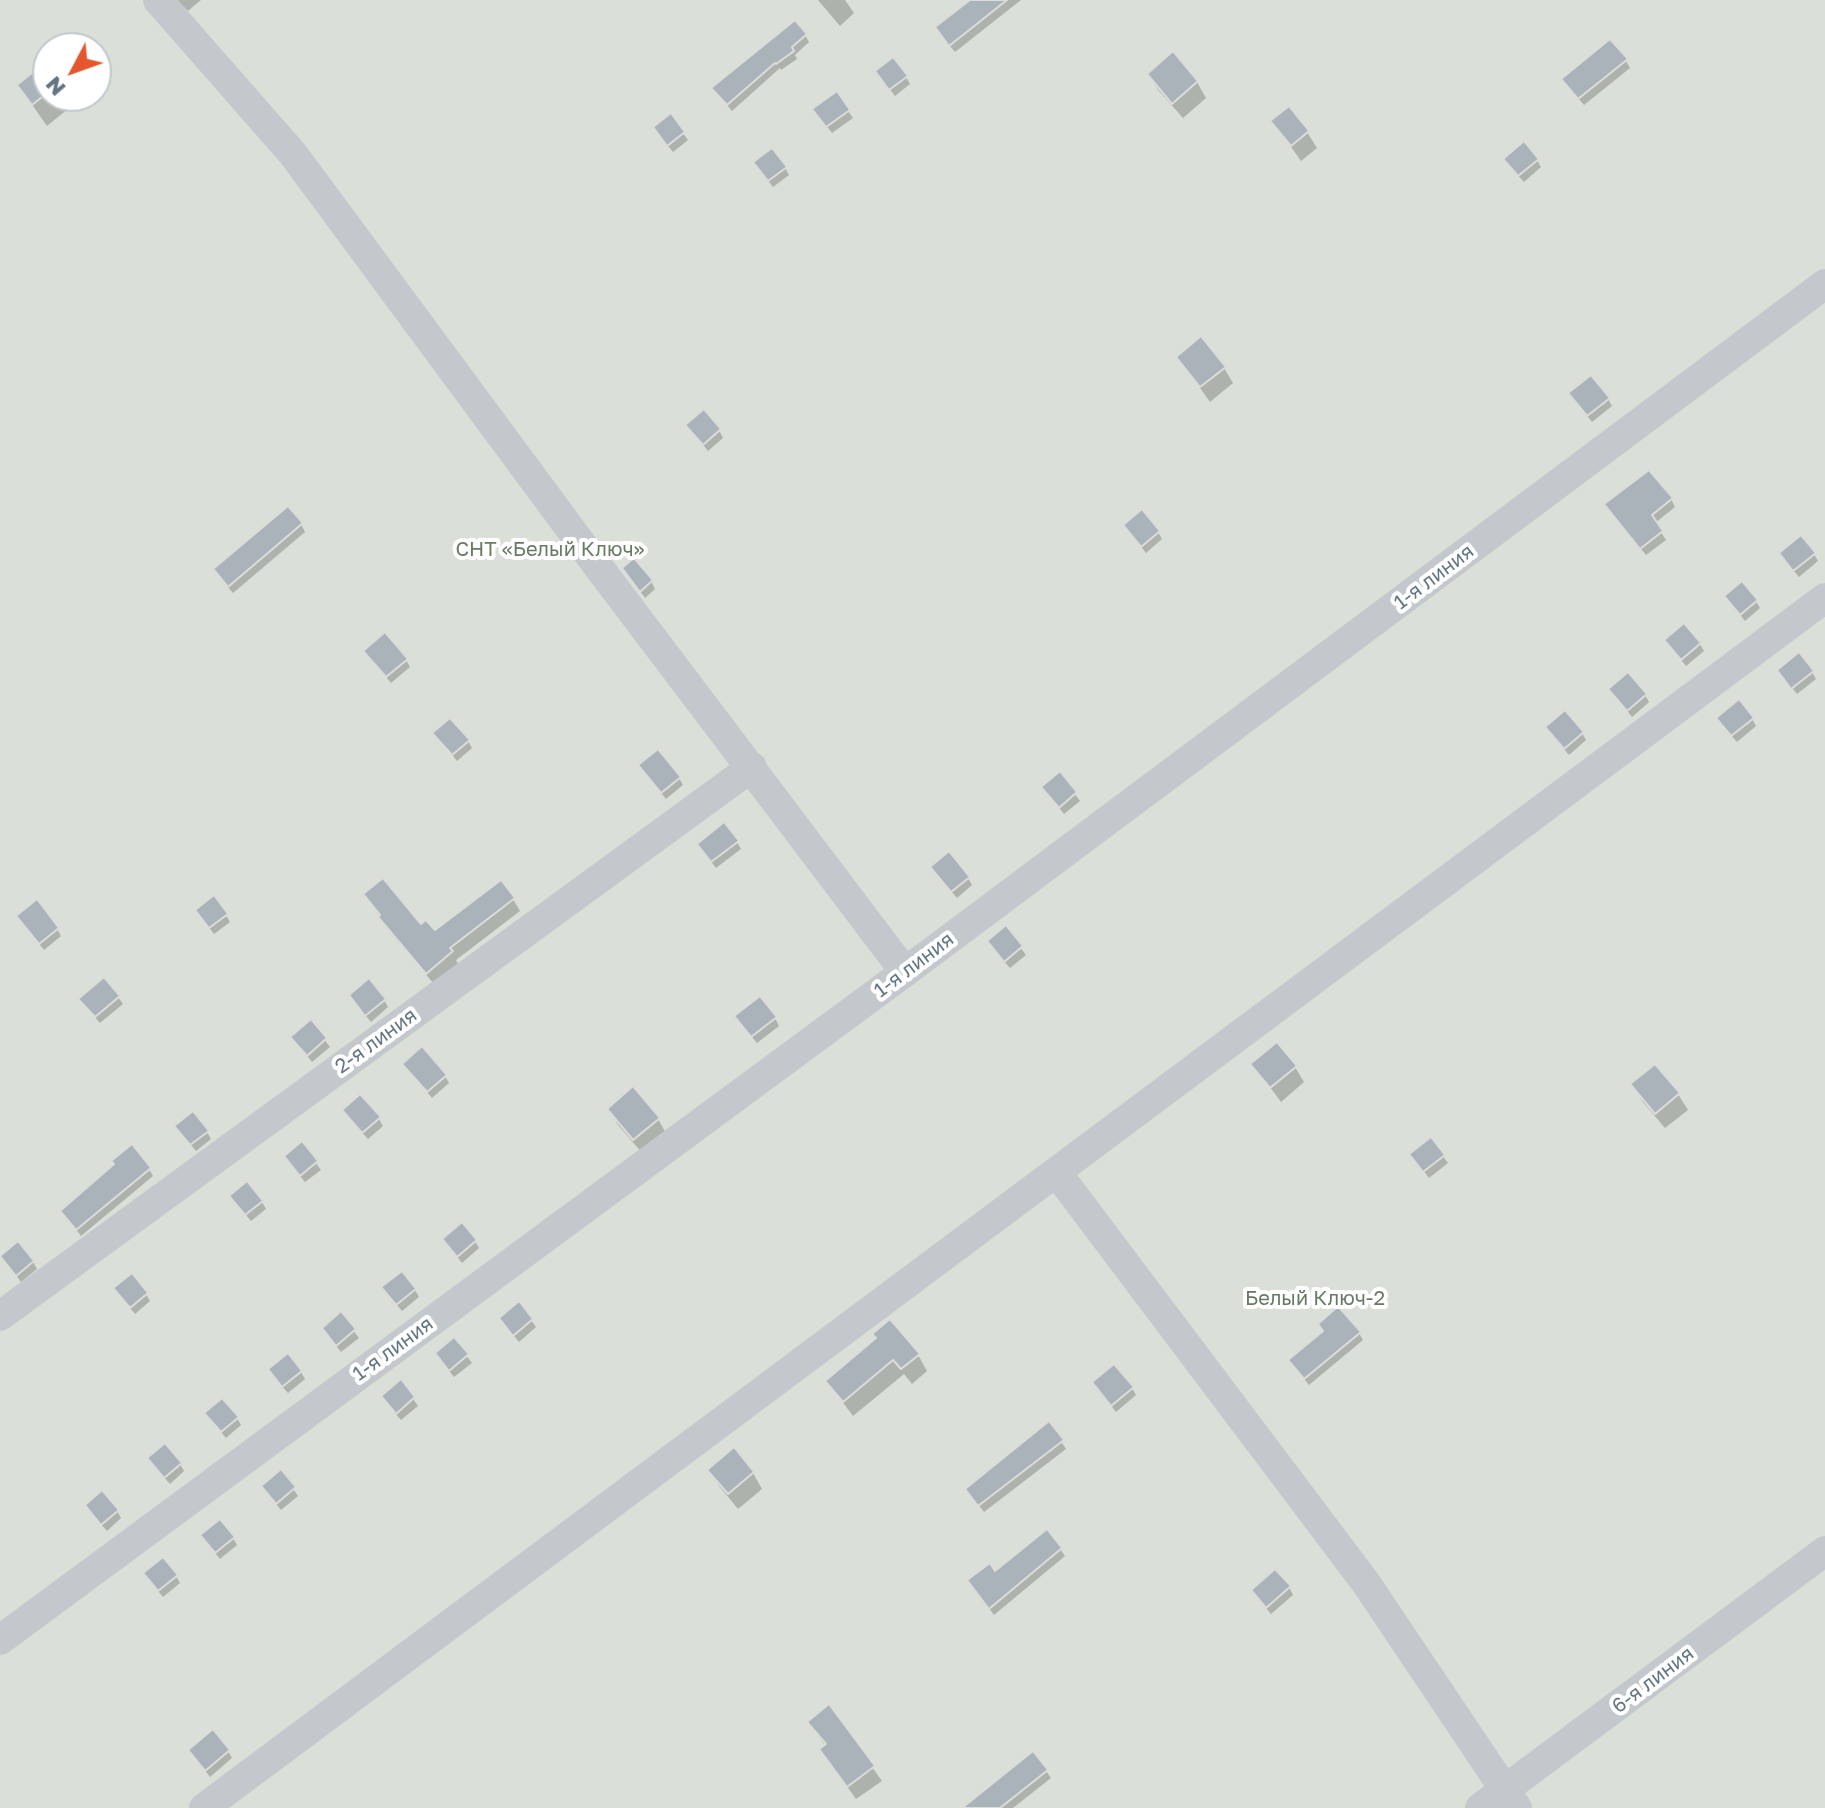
<!DOCTYPE html>
<html>
<head>
<meta charset="utf-8">
<style>
	body { margin:0 }
	#map { position:relative; width:1825px; height:1808px; overflow:hidden; background:#fafaf8; font-family:"Golos Text",sans-serif }
	canvas { display:block }
	.north { position:absolute; left:32px; top:32px; width:80px; height:80px; box-sizing:border-box; background:#fff; border:2px solid #c1c8cd; border-radius:50%; rotate:229deg; font-size:22px; font-weight:700; line-height:32px; text-align:center; color:#657683 }
	.north::after { content:''; display:block; margin:auto; width:28px; height:36px; background:#e4572e; clip-path:polygon(50% 0,100% 100%,50% 72%,0 100%) }
</style>
</head>
<body>
<div id="map">
<canvas width="1825" height="1808"></canvas>
<div class="north">N</div>
</div>
<script>
const g = document.querySelector('canvas').getContext('2d');
g.lineJoin = 'round';
function paint(path, color) { g.fillStyle = color; g.fill(path, 'evenodd'); }
const shape = rows => new Path2D(rows.map(r => 'M' + r).join(''));
function strokePath(path, color, width, dash) { g.strokeStyle = color; g.lineWidth = width; g.lineCap = dash ? 'butt' : 'round'; g.setLineDash(dash || []); g.stroke(path); }
function drawText(font, color, halo, rows, align = 'center') {
  g.font = font + ' "Golos Text",sans-serif'; g.lineWidth = 8; g.setLineDash([]); g.textBaseline = 'middle'; g.strokeStyle = halo; g.fillStyle = color; for (const [text, x, y, turn = 0] of rows) {
    g.save(); g.translate(x, y); g.rotate((+turn || 0) * Math.PI / 180); g.textAlign = isNaN(turn) ? turn : align; if (halo) g.strokeText(text, 0, 0); g.fillText(text, 0, 0); g.restore();
  }
}
paint(shape([
	[0,0,1825,0,1825,1808,0,1808],
	[48,48,96,48,96,96,48,96]
]), '#dadfd7');
paint(shape([
	[177,0,201,0,188,11],
	[818,0,845,0,854,13,840,26],
	[973,0,1021,0,955,52,941,35],
	[805,35,809,42,795,55,797,59,781,70,780,68,732,111,718,95,714,88],
	[1173,54,1197,82,1206,98,1183,118,1158,90,1149,75],
	[1626,61,1630,68,1584,105,1568,86],
	[48,66,48,96,70,96,74,104,47,126,19,86],
	[906,77,910,84,895,96,882,79],
	[836,94,853,118,832,133,819,116],
	[670,116,688,140,673,152,659,135],
	[1273,121,1307,132,1317,148,1301,161],
	[1537,160,1541,167,1524,182,1510,167],
	[785,168,789,175,773,187,760,170],
	[1178,357,1224,368,1233,383,1210,402],
	[1608,399,1612,406,1592,422,1575,401],
	[688,426,719,430,723,438,708,451],
	[1671,499,1675,507,1655,523,1666,540,1646,555,1611,511],
	[301,524,305,532,233,593,219,577,215,570],
	[1158,532,1162,539,1146,553,1130,533],
	[1814,554,1818,561,1799,577,1786,561],
	[629,576,651,581,655,589,645,598],
	[1726,597,1756,601,1760,608,1745,621],
	[1666,641,1700,644,1704,651,1686,666],
	[370,658,406,660,410,667,391,683],
	[1812,672,1816,679,1797,694,1784,678],
	[1645,695,1649,702,1632,717,1615,696],
	[1752,719,1756,726,1737,742,1723,726],
	[1582,733,1586,740,1569,755,1552,735],
	[435,734,468,741,472,748,457,761],
	[645,773,679,778,683,785,666,799],
	[1060,774,1080,801,1064,814,1048,794],
	[737,842,741,849,716,868,703,851],
	[937,874,968,878,972,885,957,898],
	[366,895,435,933,513,899,520,911,456,960,458,964,434,984,387,929],
	[226,915,230,922,214,934,201,917],
	[23,924,57,929,61,936,44,950],
	[1006,928,1026,955,1010,968,993,949],
	[118,997,123,1004,100,1023,85,1006],
	[384,1000,388,1007,371,1022,355,1003],
	[775,1018,779,1026,757,1043,741,1024],
	[311,1022,330,1047,312,1062,293,1038],
	[404,1064,445,1076,449,1083,432,1098],
	[1253,1064,1295,1067,1304,1082,1281,1102],
	[1633,1085,1678,1094,1688,1110,1665,1128,1642,1101],
	[609,1109,658,1119,667,1135,644,1155,618,1125],
	[348,1117,379,1119,383,1126,368,1139],
	[207,1132,211,1139,196,1151,181,1133],
	[1431,1140,1448,1163,1429,1178,1416,1161],
	[302,1144,321,1170,305,1182,290,1164],
	[149,1169,153,1176,81,1236,67,1218],
	[262,1202,266,1209,251,1221,236,1203],
	[475,1241,479,1248,462,1263,449,1246],
	[33,1262,37,1269,21,1282,7,1263],
	[415,1290,419,1297,402,1311,388,1295],
	[146,1294,150,1301,135,1314,120,1296],
	[519,1304,536,1327,519,1342,505,1325],
	[341,1314,359,1338,341,1352,328,1336],
	[1359,1333,1363,1340,1309,1385,1295,1368],
	[454,1339,472,1363,454,1377,441,1361],
	[878,1339,918,1355,927,1371,912,1384,904,1374,853,1416,827,1381],
	[301,1372,305,1379,288,1393,274,1377],
	[401,1382,418,1406,401,1420,387,1404],
	[1132,1388,1136,1395,1116,1412,1099,1389],
	[237,1418,241,1425,226,1438,211,1420],
	[1049,1424,1066,1449,984,1512,972,1496],
	[180,1464,184,1471,170,1484,154,1466],
	[710,1471,753,1473,762,1489,738,1509,719,1486],
	[281,1472,298,1496,281,1510,268,1494],
	[117,1511,121,1518,107,1531,91,1513],
	[233,1538,237,1545,220,1559,207,1543],
	[1060,1549,1065,1556,994,1615,974,1588,995,1574],
	[176,1576,180,1583,163,1597,150,1581],
	[1289,1587,1293,1595,1271,1614,1257,1597],
	[829,1707,882,1781,856,1799,830,1763,826,1747,809,1722],
	[190,1751,228,1751,232,1758,210,1777],
	[1046,1771,1051,1778,1013,1808,970,1808]
]), '#0003');
const building = shape([
	[970,0,1007,0,949,46,935,27,970,0],
	[795,20,807,34,792,47,794,51,776,64,775,63,727,105,711,88,795,20],
	[1610,39,1628,59,1578,99,1561,79,1610,39],
	[1173,51,1198,81,1172,104,1147,74,1173,51],
	[893,57,908,76,889,90,875,71,893,57],
	[48,60,48,92,32,105,17,85,48,60],
	[837,91,850,110,826,127,812,109,837,91],
	[1289,106,1309,131,1291,146,1270,121,1289,106],
	[671,113,685,132,667,146,653,127,671,113],
	[1524,141,1539,159,1518,176,1503,159,1524,141],
	[772,148,787,167,768,181,753,162,772,148],
	[1201,336,1226,367,1200,387,1176,357,1201,336],
	[1591,375,1610,398,1587,416,1568,393,1591,375],
	[704,409,721,429,703,445,685,425,704,409],
	[1649,470,1673,498,1652,515,1663,531,1640,549,1604,504,1649,470],
	[288,506,303,523,228,587,213,569,288,506],
	[1142,509,1160,531,1141,547,1123,525,1142,509],
	[1801,535,1816,553,1793,571,1779,553,1801,535],
	[634,558,653,580,640,592,622,568,634,558],
	[1742,581,1758,600,1740,615,1724,596,1742,581],
	[1684,623,1701,643,1681,660,1664,640,1684,623],
	[385,632,408,659,386,677,363,651,385,632],
	[1799,652,1814,671,1791,689,1777,670,1799,652],
	[1628,672,1647,694,1627,711,1608,689,1628,672],
	[1739,699,1754,718,1731,736,1716,718,1739,699],
	[1565,710,1584,732,1564,749,1545,727,1565,710],
	[450,718,470,740,452,755,432,733,450,718],
	[658,749,681,777,661,793,638,765,658,749],
	[1060,771,1077,792,1059,808,1041,787,1060,771],
	[724,822,739,841,711,862,697,844,724,822],
	[949,851,970,877,951,892,930,867,949,851],
	[383,878,421,924,426,920,435,930,501,880,515,898,450,948,453,951,426,974,378,917,380,915,363,894,383,878],
	[214,895,228,914,209,928,195,910,214,895],
	[37,899,59,928,39,944,16,916,37,899],
	[1006,925,1023,946,1004,962,987,941,1006,925],
	[104,977,120,996,95,1017,78,999,104,977],
	[369,978,386,999,365,1016,349,995,369,978],
	[760,996,777,1017,751,1037,734,1016,760,996],
	[311,1019,327,1038,307,1056,290,1037,311,1019],
	[1277,1042,1297,1066,1270,1088,1250,1064,1277,1042],
	[422,1046,447,1075,427,1092,402,1064,422,1046],
	[1655,1064,1680,1093,1655,1114,1630,1084,1655,1064],
	[633,1086,660,1118,633,1140,607,1109,633,1086],
	[360,1094,381,1117,362,1133,342,1110,360,1094],
	[193,1111,209,1131,190,1145,174,1126,193,1111],
	[1431,1137,1445,1155,1423,1172,1409,1154,1431,1137],
	[302,1141,318,1161,300,1176,284,1156,302,1141],
	[132,1144,151,1168,76,1230,60,1211,114,1164,111,1161,132,1144],
	[247,1181,263,1201,245,1215,229,1196,247,1181],
	[462,1222,477,1240,457,1257,442,1239,462,1222],
	[18,1241,34,1261,16,1276,0,1256,18,1241],
	[402,1271,416,1289,396,1305,381,1287,402,1271],
	[132,1273,148,1293,130,1308,113,1288,132,1273],
	[519,1301,533,1319,513,1336,499,1318,519,1301],
	[1338,1306,1361,1332,1304,1379,1288,1360,1323,1331,1318,1324,1338,1306],
	[341,1311,356,1329,336,1346,322,1328,341,1311],
	[890,1319,920,1354,901,1369,893,1360,843,1402,825,1381,876,1338,872,1334,890,1319],
	[454,1337,469,1354,449,1371,435,1353,454,1337],
	[288,1353,302,1371,282,1387,268,1369,288,1353],
	[1114,1364,1134,1387,1111,1406,1092,1382,1114,1364],
	[401,1379,415,1397,396,1414,381,1396,401,1379],
	[222,1398,239,1417,221,1432,204,1413,222,1398],
	[1049,1421,1064,1440,978,1506,965,1489,1049,1421],
	[165,1443,182,1463,164,1478,147,1458,165,1443],
	[734,1447,754,1472,728,1494,707,1470,734,1447],
	[281,1469,296,1487,276,1504,261,1486,281,1469],
	[102,1490,119,1510,101,1525,85,1505,102,1490],
	[220,1519,235,1537,215,1553,200,1535,220,1519],
	[1047,1529,1062,1548,989,1609,967,1580,990,1563,995,1571,1047,1529],
	[163,1557,178,1575,158,1591,143,1573,163,1557],
	[1275,1569,1291,1586,1266,1608,1251,1590,1275,1569],
	[829,1704,875,1766,847,1787,819,1749,826,1744,807,1722,829,1704],
	[213,1729,230,1750,205,1771,188,1750,213,1729],
	[1033,1751,1048,1770,1000,1808,962,1808,1033,1751]
]);
paint(building, '#aab3b9');
strokePath(building, '#dcdcda', 2);
strokePath(shape([
	[158,0,293,154,600,569,905,972],
	[1057,1173,1366,1583,1517,1808],
	[0,1316,752,767],
	[0,1640,905,972,1825,284],
	[204,1808,1825,598],
	[1480,1808,1825,1551]
]), '#c3c8cc', 30);
drawText('20px', '#687a64', '#fff', [
	["СНТ «Белый Ключ»",550,550],
	["Белый Ключ-2",1315,1299]
]);
drawText('20px', '#657683', '#fff', [
	["1-я линия",1434,577,-37],
	["1-я линия",914,965,-37],
	["2-я линия",376,1041,-36],
	["1-я линия",393,1349,-36],
	["6-я линия",1653,1680,-37]
]);
</script>
</body>
</html>
